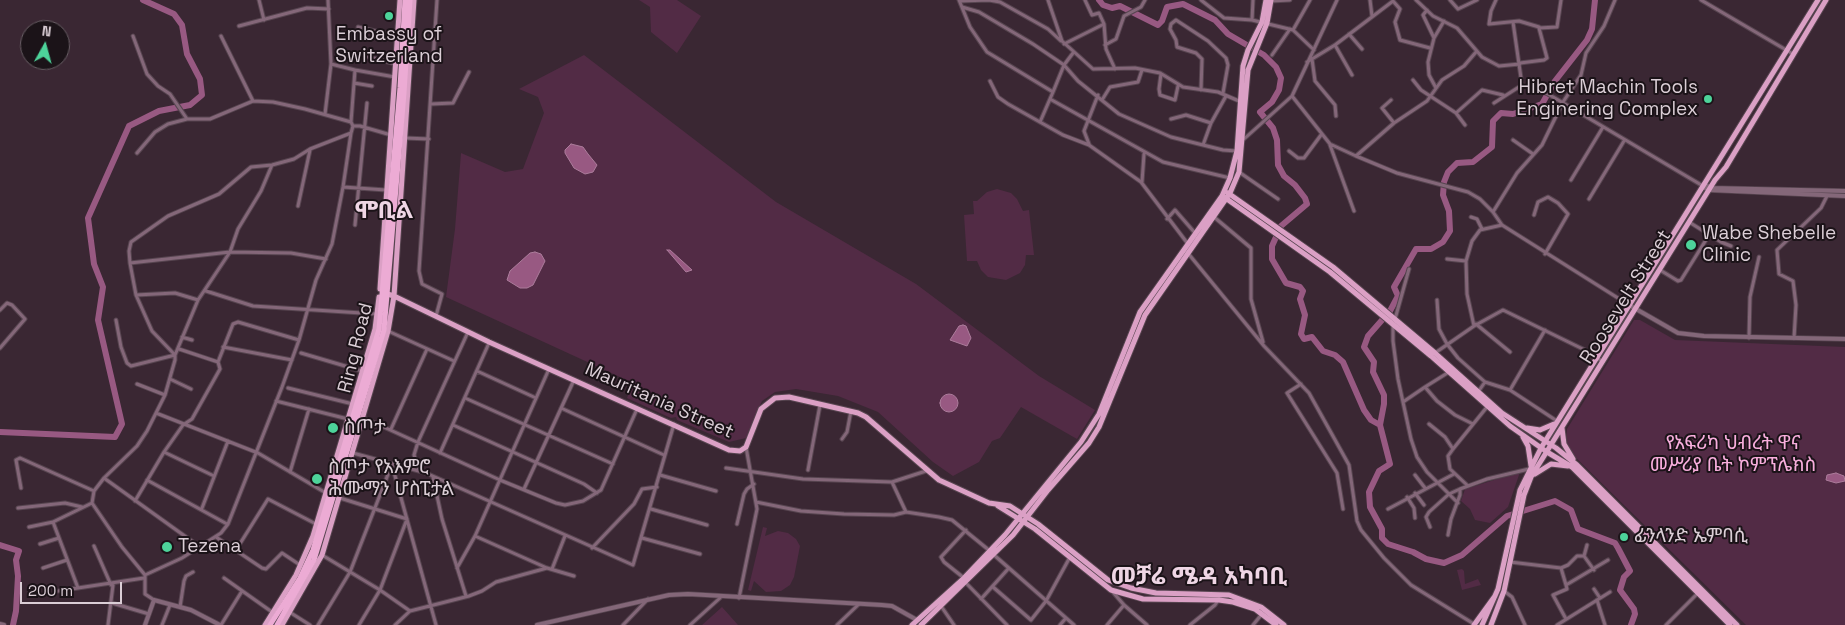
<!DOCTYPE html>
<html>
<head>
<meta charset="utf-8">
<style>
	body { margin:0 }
	#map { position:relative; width:1845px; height:625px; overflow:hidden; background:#3a2733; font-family:"Space Grotesk",sans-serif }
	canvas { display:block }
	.north { position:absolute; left:20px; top:20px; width:50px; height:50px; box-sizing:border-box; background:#1b1318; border:1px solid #685e64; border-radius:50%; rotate:7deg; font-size:14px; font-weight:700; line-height:20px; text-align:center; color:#dbced6 }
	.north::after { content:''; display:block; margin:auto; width:18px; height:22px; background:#4dd39a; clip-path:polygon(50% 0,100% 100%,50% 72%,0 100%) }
	.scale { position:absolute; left:20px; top:582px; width:102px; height:22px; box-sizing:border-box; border:2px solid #dbced6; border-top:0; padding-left:6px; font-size:15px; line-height:18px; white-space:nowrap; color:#dbced6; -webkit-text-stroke:4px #1b1318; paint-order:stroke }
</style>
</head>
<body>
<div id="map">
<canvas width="1845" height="625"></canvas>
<div class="north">N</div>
<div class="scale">200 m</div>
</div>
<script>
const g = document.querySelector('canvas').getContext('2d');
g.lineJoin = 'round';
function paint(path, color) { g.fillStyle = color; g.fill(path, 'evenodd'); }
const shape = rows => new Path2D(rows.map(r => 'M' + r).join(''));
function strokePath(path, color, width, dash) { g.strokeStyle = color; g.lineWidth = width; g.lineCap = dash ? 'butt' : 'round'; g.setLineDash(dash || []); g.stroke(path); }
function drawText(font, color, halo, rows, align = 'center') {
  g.font = font + ' "Space Grotesk","Noto Sans Ethiopic",sans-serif'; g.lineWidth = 4; g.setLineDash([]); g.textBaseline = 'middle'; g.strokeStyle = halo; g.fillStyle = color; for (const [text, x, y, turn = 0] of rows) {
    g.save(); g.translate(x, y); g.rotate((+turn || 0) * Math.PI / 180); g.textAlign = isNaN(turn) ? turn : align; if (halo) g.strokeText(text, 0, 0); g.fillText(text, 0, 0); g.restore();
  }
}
paint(shape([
	[639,0,677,0,701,16,677,53,651,32,650,7],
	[584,55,776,202,916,284,1039,376,1095,410,1077,439,1021,407,1000,438,992,441,979,462,953,476,933,462,878,412,838,396,796,389,775,392,762,401,746,438,729,442,677,420,676,417,671,418,627,398,633,383,446,297,455,229,461,153,505,172,523,169,544,113,538,97,519,89],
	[997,189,1011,193,1017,199,1023,211,1029,210,1034,255,1026,255,1025,265,1020,273,1006,280,988,277,981,270,977,261,967,261,964,215,974,214,973,201,977,201,987,192],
	[1634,320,1640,320,1675,340,1845,347,1845,625,1746,625,1570,452,1566,441,1567,429],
	[1520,472,1508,507,1490,523,1475,520,1470,509,1461,501,1465,489],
	[763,527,767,528,765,536,778,531,788,533,796,539,800,546,794,577,790,585,781,591,766,592,754,581,751,591,748,590],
	[1462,569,1464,571,1465,584,1478,579,1481,585,1462,590,1457,570],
	[722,607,738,625,702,625]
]), '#522b45');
const water = shape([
	[571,144,583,147,588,154,597,165,593,172,585,174,574,168,565,153,565,150,571,144],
	[667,250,670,250,692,270,686,272,667,250],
	[535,252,541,254,545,261,533,285,527,288,520,288,507,280,510,271,530,253,535,252],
	[963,325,966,326,971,338,967,346,950,340,959,326,963,325],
	'940 403a9 9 0 1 1 18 0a9 9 0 1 1-18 0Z',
	[1836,473,1844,476,1845,481,1836,483,1826,480,1827,475,1836,473]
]);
paint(water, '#985982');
strokePath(water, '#ac7c9b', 1);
strokePath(shape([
	[1099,0,1103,5,1112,8,1120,6,1158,25,1162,21,1167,7,1183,4,1215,20,1228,34,1264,55,1276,67,1281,78,1279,90,1272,102,1260,112,1273,128,1277,140,1278,165,1284,176,1295,185,1305,198,1307,204,1281,226,1272,246,1272,259,1286,283,1300,287,1303,291,1300,299,1305,315,1301,334,1304,339,1312,337,1323,351,1335,355,1343,362,1364,410,1371,420,1380,425,1390,464,1379,471,1369,492,1370,507,1382,529,1382,538,1388,544,1413,552,1426,559,1444,563,1462,555,1507,516,1555,501,1571,510,1578,529,1615,543,1618,548,1630,571,1624,577,1620,590,1634,609,1635,614,1631,625],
	[1380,425,1384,404,1384,395,1373,372,1374,362,1364,347,1368,336,1390,311,1398,296,1394,287,1416,249,1431,249,1443,242,1450,231,1449,211,1443,195,1444,182,1448,172,1457,163,1473,162,1492,147,1493,121,1501,113,1513,114,1542,104,1555,81,1587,40,1592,29,1595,0],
	[0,432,115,437,122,424,98,320,103,287,94,264,88,218,129,126,159,111,190,105,202,95,200,79,187,54,182,25,174,14,143,0],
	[0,545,19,551,16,560,18,576,16,611,13,625]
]), '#985982', 6);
const minor = shape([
	[259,0,264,20],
	[328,0,331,64,355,70],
	[959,0,970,27,987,52,1053,92,1064,65,1073,53],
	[1048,0,1062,41,1093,69,1135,68,1160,73,1183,87,1218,92,1239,101],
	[1085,0,1092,15,1099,13,1104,24],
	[1201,0,1224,18,1252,20,1293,30,1314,50],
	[1370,0,1372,16],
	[1416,0,1433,16,1457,28,1482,57,1499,66,1520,64],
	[1450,0,1458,9,1477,0],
	[1496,0,1491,11,1489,24,1519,21,1539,27],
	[1701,0,1793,54],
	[960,1,989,0,1000,2,1048,29,1061,41],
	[1271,1,1290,0],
	[962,7,979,12,1033,44,1064,65,1078,81,1119,114,1171,137,1223,150,1237,151],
	[1427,10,1423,15,1434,38],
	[1252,20,1253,0],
	[1513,22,1522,85],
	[239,26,307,8,329,9],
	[358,27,397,36],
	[1293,30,1310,0],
	[1349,34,1362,49],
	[133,36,147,74,158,86,170,94,187,119],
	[221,36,253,101],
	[1064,44,1104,24,1106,49,1115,69],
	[1105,45,1116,39,1124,16,1141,7,1145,0],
	[1335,45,1352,75],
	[357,54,396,64],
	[1272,55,1290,29],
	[1312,59,1315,81,1335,105,1336,116],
	[1307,62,1335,45,1393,1,1400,9,1395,22,1400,40,1430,48],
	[1520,63,1544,60,1547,58,1539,28,1557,27,1561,0],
	[1161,74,1159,89,1160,95,1175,100,1178,86],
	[1413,80,1421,90,1456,113,1465,125],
	[990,81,998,97,1008,104,1063,135,1089,145,1141,182,1188,244],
	[354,83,372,86],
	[1436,88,1429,75,1428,62,1434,38,1444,21],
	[1201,90,1202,59,1196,53,1177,47,1176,40,1170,29,1171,24,1176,20,1208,41,1226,58,1228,65,1223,93],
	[1292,96,1330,144,1356,156,1394,123,1427,101,1442,80,1464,66,1476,52],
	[1050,99,1163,162,1230,178],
	[1102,100,1110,87,1138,82,1142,70],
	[1391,100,1382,108,1394,123],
	[1494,103,1522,85,1548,94,1703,186],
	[431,104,453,103,469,72],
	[1456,113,1482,90,1503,95],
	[325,114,331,64],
	[1171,119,1186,115,1211,123,1226,96],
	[351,122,355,70,395,77],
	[1040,122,1053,92],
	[405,138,429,139],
	[1244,139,1292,96,1337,0],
	[1513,140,1533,154],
	[1089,144,1084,131,1098,95],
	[1203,145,1211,123],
	[1330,145,1354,211],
	[1289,151,1298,158,1304,158,1321,135],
	[137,153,155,132,168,124,187,119,210,119,253,101,273,102,305,109,351,122,353,126],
	[1356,156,1397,173,1468,192,1480,199,1493,212,1502,225,1480,230,1472,241,1466,261,1467,294,1474,326],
	[1239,172,1278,199],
	[1571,180,1603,127],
	[1142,182,1144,154],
	[343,187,386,190],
	[1589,199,1624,141],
	[298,206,310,150],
	[1493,212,1517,173,1542,145,1563,102,1581,75,1586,53,1604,26,1615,0],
	[1534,215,1538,202,1548,197,1558,203,1568,214,1545,254],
	[1214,217,1251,248,1251,299,1263,342],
	[1471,217,1477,219,1482,229],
	[1167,219,1175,210,1195,233],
	[1689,222,1721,242,1731,246],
	[355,225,367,103],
	[1502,225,1629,305],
	[1187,252,1264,346,1309,393,1349,465,1357,521,1361,530,1384,558,1411,585,1474,624],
	[1447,259,1466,261],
	[130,263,230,252,291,253,326,259],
	[1660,270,1678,281,1681,280,1709,235],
	[206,291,253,306,377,314],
	[136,295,175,293,198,300],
	[1437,300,1439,329,1447,344,1458,358,1485,382,1510,390,1557,421],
	[0,310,7,303,12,305,25,319,0,348],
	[436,316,442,294,422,284,419,271,437,0],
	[1395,319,1409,269],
	[116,320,121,347,127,363,131,366,175,355,198,300,230,252,238,229,261,191,272,165],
	[1476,324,1510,352],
	[1393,325,1393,341,1398,379,1411,439,1417,457,1427,472,1449,494,1460,489],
	[388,331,454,361],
	[182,337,192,340],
	[1749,338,1750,297,1759,257],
	[1794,338,1796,305,1793,281,1779,274,1777,250,1821,208,1827,196],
	[223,347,292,360],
	[179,349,218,362],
	[301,353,362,371],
	[1435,353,1474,326,1503,310,1589,352,1603,362],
	[477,371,536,398],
	[1449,372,1425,387,1437,401,1455,415,1473,424],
	[170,379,191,389],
	[137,384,165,395],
	[1301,384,1287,393,1337,473,1343,509],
	[288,388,353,404],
	[1510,390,1545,330],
	[1478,392,1485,382],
	[465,398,613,464],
	[276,401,348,419],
	[1403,402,1425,387],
	[561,408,664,455],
	[156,413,258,453,326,493],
	[364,418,500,480,556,503,565,505,583,501,601,490,637,409],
	[1429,424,1445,437,1453,449,1448,456,1450,469,1467,485],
	[453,425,584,484,597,493],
	[391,429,427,349],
	[842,439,847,432,851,411],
	[1453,449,1487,407],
	[164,452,214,476],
	[353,453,426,473,633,565,674,424],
	[440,453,489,343],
	[392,465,436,625],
	[726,468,803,479,892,482,926,471],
	[419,470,414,455,418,442,468,332],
	[808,470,820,405],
	[290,472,309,409],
	[660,475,716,491],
	[1415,475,1425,488],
	[433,477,442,519,466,596],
	[104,478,200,547],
	[147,480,227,524],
	[892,482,906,512],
	[21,488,16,460,20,458,94,491],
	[524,489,574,380],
	[1415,493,1424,505],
	[1407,497,1414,508,1415,518],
	[340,498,407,519,380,590,359,625],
	[135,501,164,452,183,425,192,419,220,369,218,362,233,324,238,322,299,340],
	[756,502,801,511,844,514,894,515,906,512,939,517,952,520,990,551],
	[18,508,65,503,82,507],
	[202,508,228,441],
	[651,509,707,525],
	[1388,509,1454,474],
	[53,522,78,588],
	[737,524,744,494,747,489,754,484],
	[29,527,53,522,92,503],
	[1430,527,1426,517,1429,512,1449,494,1458,503],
	[1448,535,1451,519,1460,495,1460,489,1487,479,1529,469],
	[475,536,547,568,574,576],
	[216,537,262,568,266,569,282,553,300,565],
	[642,538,700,554],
	[40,544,59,538],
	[94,546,111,585],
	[592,548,634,504,642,489,657,487],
	[236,550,268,499,316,524],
	[322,555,380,590,410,611],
	[994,555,1074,625],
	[1584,556,1594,570],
	[1510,562,1561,568,1568,565,1577,556,1584,556,1587,545],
	[43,568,67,560],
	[457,568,475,536,549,369],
	[1561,568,1566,585],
	[552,569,565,536],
	[145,575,182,558,221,533,228,524,282,387,299,340,316,280,332,244,343,187,351,133],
	[224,578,272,612],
	[964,578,944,562,941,557,966,530],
	[966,583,1007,625],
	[993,587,1031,620,1046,601,1070,557],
	[1594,589,1600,598],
	[58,591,144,578],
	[1112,591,1124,605,1147,625],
	[1504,591,1512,597,1525,625],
	[739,598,757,509,746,447],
	[981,599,1008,569],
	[154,600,145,594,145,575,122,547,92,503,94,491,104,478,137,446,147,431,165,395,175,360,175,355,152,331,136,295,130,263,129,251,131,242,168,216,219,194,251,167,272,165,294,159,310,149,351,133,353,126,360,126,391,135],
	[1597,600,1605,625],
	[112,603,149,614],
	[941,606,954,625],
	[180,607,184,581,186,576,193,572],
	[291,613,310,625],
	[1566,619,1553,595,1567,589,1566,585,1608,560],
	[108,625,113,585],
	[162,625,170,605],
	[221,625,242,591],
	[318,625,350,572,392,464],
	[395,625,410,611,469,596,482,591,496,582,547,568],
	[623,625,648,599],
	[690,625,720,598],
	[837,625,859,604],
	[1060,625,1066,618],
	[1107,625,1124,605],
	[1190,625,1215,605,1219,599],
	[1253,625,1262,614],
	[1557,625,1610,592],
	[1666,625,1698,593]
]);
const tertiary = shape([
	[1704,184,1711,188,1845,191],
	[1703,187,1709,190,1845,196],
	[1629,305,1678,333,1704,336,1845,339],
	[0,624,4,625],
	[145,625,154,600,191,610,220,625],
	[537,625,669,595,688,594,882,605,892,606,917,620]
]);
const primary = shape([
	[1228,193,1333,267,1435,353,1502,413,1556,448,1577,465,1737,625],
	[1224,197,1330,272,1431,356,1510,426,1547,452,1572,467,1730,625],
	[380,289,400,0],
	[384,293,394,296,489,342,729,450,740,451,746,447,761,409,775,398,789,397,858,413,866,417,939,480,989,503,1010,506,1038,524,1108,580,1131,588,1156,593,1229,595,1261,607,1284,625],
	[1527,428,1540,430,1554,424],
	[1562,428,1564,444,1573,459],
	[1523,437,1528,446,1531,466],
	[1535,474,1551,464,1568,466],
	[998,506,1035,529,1111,590,1143,599,1219,600,1233,602,1255,609,1276,625],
	[265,625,296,575,313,536,375,329,379,297],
	[282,625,322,555,388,331,394,296,414,0],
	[912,625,964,578,1005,535,1081,442,1099,414,1140,312,1222,196,1230,178,1237,151,1243,66,1248,50,1262,22,1266,0],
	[921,625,1013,535,1048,490,1089,443,1099,427,1145,315,1230,193,1239,172,1248,70,1267,23,1271,0],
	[1474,625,1495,596],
	[1482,625,1498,589,1520,490,1541,448,1818,0],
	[1491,625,1504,591,1524,495,1531,477,1715,180,1726,167,1826,0]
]);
const trunk = shape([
	[270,625,300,578,313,550,379,329,400,88,405,0],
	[277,625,314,560,384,330,404,93,410,0]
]);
strokePath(minor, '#574550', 5);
strokePath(tertiary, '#574550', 5.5);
strokePath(primary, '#574550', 7);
strokePath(trunk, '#574550', 7);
strokePath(minor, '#846779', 3);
strokePath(tertiary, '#846779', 4);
strokePath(primary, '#dba0c5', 5);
strokePath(trunk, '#ecabd4', 5);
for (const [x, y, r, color] of [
	[389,16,5,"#4dd39a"],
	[1708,99,5,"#4dd39a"],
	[1691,245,6,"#4dd39a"],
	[333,428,6,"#4dd39a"],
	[317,479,6,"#4dd39a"],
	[1624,537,5,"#4dd39a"],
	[167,547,6,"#4dd39a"]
]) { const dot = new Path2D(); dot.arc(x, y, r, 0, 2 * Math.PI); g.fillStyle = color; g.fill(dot); strokePath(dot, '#1b1318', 2); }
drawText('19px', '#dbced6', '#1b1318', [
	["Embassy of",389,35,"center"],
	["Switzerland",389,57,"center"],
	["Hibret Machin Tools",1698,88,"right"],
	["Enginering Complex",1698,110,"right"],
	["Wabe Shebelle",1702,234],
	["Clinic",1702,256],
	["ስጦታ",344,428],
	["ስጦታ የአእምሮ",328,468],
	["ሕሙማን ሆስፒታል",328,490],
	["ፊንላንድ ኤምባሲ",1634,537],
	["Tezena",178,547]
], 'left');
drawText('19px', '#dbced6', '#1b1318', [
	["Roosevelt Street",1626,297,-58],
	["Ring Road",356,348,-76],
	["Mauritania Street",659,401,24]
]);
drawText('19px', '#f8aedd', '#1b1318', [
	["የአፍሪካ ህብረት ዋና",1733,444],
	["መሥሪያ ቤት ኮምፕሌክስ",1733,466]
]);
drawText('bold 24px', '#efd6e5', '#1b1318', [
	["ሞቢል",384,211],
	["መቻሬ ሜዳ አካባቢ",1199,577]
]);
</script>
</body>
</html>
